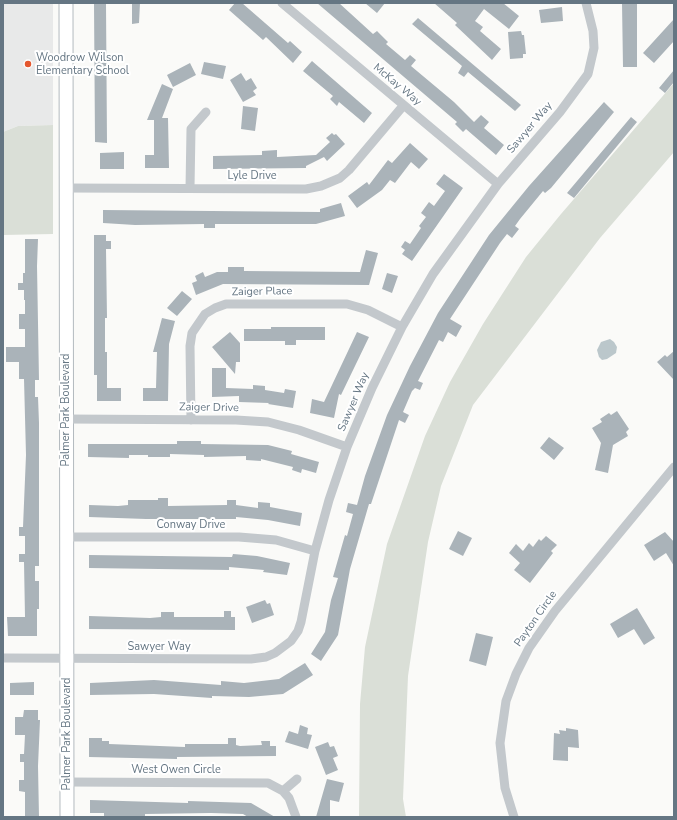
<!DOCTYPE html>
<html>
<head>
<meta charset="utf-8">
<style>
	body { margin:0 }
	#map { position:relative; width:677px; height:820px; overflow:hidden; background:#fafaf8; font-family:"Nunito Sans",sans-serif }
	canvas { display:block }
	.frame { position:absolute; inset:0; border:4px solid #657683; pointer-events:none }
</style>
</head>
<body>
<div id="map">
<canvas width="677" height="820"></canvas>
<div class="frame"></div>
</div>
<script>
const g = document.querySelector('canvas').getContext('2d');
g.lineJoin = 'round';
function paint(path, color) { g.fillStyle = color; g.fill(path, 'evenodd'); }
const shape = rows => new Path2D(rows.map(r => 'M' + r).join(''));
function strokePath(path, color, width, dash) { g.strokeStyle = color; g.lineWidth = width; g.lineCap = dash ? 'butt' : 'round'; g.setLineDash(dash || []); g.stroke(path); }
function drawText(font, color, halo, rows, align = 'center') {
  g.font = font + ' "Nunito Sans",sans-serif'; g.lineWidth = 4; g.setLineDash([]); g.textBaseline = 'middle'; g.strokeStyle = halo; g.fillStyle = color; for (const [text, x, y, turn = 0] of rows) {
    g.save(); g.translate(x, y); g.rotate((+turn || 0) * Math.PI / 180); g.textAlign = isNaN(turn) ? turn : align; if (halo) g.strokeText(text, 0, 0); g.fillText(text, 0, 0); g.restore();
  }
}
paint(shape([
	[3,3,53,3,53,125,18,126,3,132]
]), '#e8e9e9');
paint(shape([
	[674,83,674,152,600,238,473,405,441,486,428,542,408,676,403,799,406,817,359,817,360,704,365,647,387,544,425,436,450,382,483,324,526,257,561,214],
	[53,125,53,234,3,235,3,132,18,126]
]), '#dadfd7');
paint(shape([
	[610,339,614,342,617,347,616,353,607,359,602,360,599,357,597,350,601,342]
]), '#bbc7cb');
paint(shape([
	[132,3,140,3,139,23,132,24],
	[235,3,242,3,288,43,290,41,302,52,293,63,266,37,263,40,229,10],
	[317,3,339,3,373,34,377,31,388,42,386,44,405,60,410,55,416,60,411,66,454,102,474,122,481,115,489,122,484,128,504,145,496,155,466,129,463,132,455,124,457,122],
	[365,3,385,3,377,13],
	[434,3,503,3,519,16,509,29,484,9,475,21,483,27,480,31,501,49,492,60,455,25,457,23],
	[622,3,637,3,637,67,623,67],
	[94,4,106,4,107,143,95,142],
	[562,7,563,21,541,23,539,10],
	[418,18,521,105,515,111,468,72,464,77,458,73,462,66,412,24],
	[674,19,674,41,654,63,643,53],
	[521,31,522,35,524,35,526,54,523,54,523,58,510,59,508,32],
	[312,61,372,113,364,123,339,102,337,106,330,99,333,96,303,71],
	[204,62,226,66,223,79,201,74],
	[190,63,196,75,173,87,167,75],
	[674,70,674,82,665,93,659,88],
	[241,73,246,81,251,78,257,88,253,91,256,95,243,102,230,80],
	[162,84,173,89,162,118,168,118,169,168,145,168,145,155,154,155,154,120,147,120],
	[604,102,614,112,551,188,545,193,543,191,520,219,515,226,519,229,512,238,507,234,500,243,450,319,462,326,456,337,448,332,443,342,439,340,418,381,423,383,420,390,415,388,412,391,403,412,409,415,405,423,399,420,371,504,369,504,350,569,338,635,321,661,311,654,325,632,331,600,338,578,333,577,345,535,347,536,353,514,346,512,348,503,357,505,365,476,387,415,410,366,438,313,489,235,529,186],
	[243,106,258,108,255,131,241,129],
	[631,117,637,122,574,198,567,193],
	[332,133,334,135,336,134,345,144,327,161,324,157,306,166,306,168,213,169,213,156,262,155,262,151,277,150,277,157,316,155,330,142,326,138],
	[410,143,428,159,419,169,411,162,395,183,390,180,382,190,357,208,348,196,367,182,369,185,388,160,392,163],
	[124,152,124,169,100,169,100,153],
	[444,174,463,188,412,261,402,254,405,250,401,247,405,241,410,244,421,228,419,226,426,217,421,213,429,202,434,206,445,191,436,184],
	[341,203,345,216,316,224,215,224,215,228,204,228,204,224,135,225,103,223,103,210,320,212,320,209],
	[94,235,106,235,106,241,111,241,111,249,106,249,107,318,105,318,105,352,107,352,107,388,121,388,121,401,97,401,97,375,94,375],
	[25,239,38,239,37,266,39,380,35,380,35,397,38,397,39,423,39,566,35,566,35,581,39,581,39,609,37,609,37,636,8,636,7,617,25,617,24,562,19,562,19,554,25,554,25,536,19,536,19,527,23,527,26,455,24,379,19,379,19,362,6,362,6,347,25,347,25,329,19,329,19,314,25,314,25,300,24,300,24,290,18,290,18,283,23,283,23,273,25,273],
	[366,250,378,253,369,285,223,284,196,295,192,283,197,281,195,276,203,272,205,277,217,272,228,272,228,267,244,267,244,271,360,272],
	[387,273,398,276,392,293,382,289],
	[182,291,192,299,177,316,167,308],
	[162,318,175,321,169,344,168,401,143,401,143,388,156,388,157,352,153,352],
	[271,327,325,327,325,340,296,340,296,345,285,345,285,341,244,341,244,329,271,329],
	[230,332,240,343,240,362,236,362,235,374,212,347],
	[357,332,369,337,341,395,339,394,334,418,310,413,312,399,324,402],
	[674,351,674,380,657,362,665,355,667,357],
	[212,368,226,368,226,388,253,389,253,385,265,386,265,390,284,393,285,389,296,391,293,408,268,404,269,403,239,402,239,396,212,397],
	[617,411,629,429,626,432,628,436,613,445,608,473,595,470,601,443,592,428,602,422,600,419,609,413,611,415],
	[549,437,564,448,554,460,540,448],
	[177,441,201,441,201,444,268,445,292,451,291,454,319,462,316,473,302,469,301,473,292,470,293,467,261,459,261,461,246,460,246,456,204,457,204,455,170,454,170,457,148,457,148,455,129,455,129,458,88,457,88,444,177,444],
	[158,498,168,498,168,506,227,505,227,500,236,500,236,505,258,508,258,502,270,503,270,507,302,513,300,526,268,520,236,517,236,519,146,519,89,517,89,505,118,506,128,505,128,500,158,500],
	[458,531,472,538,463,556,449,549],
	[665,532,674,542,674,566,666,553,654,561,644,545],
	[546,536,557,545,551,551,553,553,530,583,514,570,520,563,509,553,516,544,523,551,529,543,533,547,539,539,541,541],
	[233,554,257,556,290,563,287,575,263,572,264,570,229,567,229,570,89,568,89,555,232,557],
	[265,600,267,604,270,603,274,615,252,623,246,607],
	[637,608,655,638,644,645,634,629,618,638,610,624],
	[224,611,231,611,231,617,235,617,235,630,89,629,89,616,150,618,161,617,161,612,174,612,174,617,224,617],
	[476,633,493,637,486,666,469,661],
	[305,663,313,675,283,694,249,697,212,696,212,698,154,694,90,695,90,683,154,680,221,685,221,681,244,683,279,679],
	[34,682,34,695,10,695,10,683],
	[24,710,38,710,38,720,40,720,38,766,39,817,25,817,25,792,19,791,19,780,24,780,24,762,20,762,20,754,24,754,25,735,15,735,15,717,23,717],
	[300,725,308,728,307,734,312,735,308,749,285,742,289,731,298,734],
	[566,728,578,730,579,748,568,747,568,761,553,760,554,733,560,734,559,730,566,731],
	[89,738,102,738,102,741,109,741,109,744,185,747,185,744,228,744,228,738,236,738,236,745,240,746,262,745,261,741,270,741,270,746,276,746,276,756,177,757,177,759,89,757],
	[328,742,330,747,334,746,338,756,333,758,338,770,326,775,315,747],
	[327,779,344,783,339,802,330,800,330,817,316,817],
	[90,800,188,803,188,801,251,803,275,817,248,817,243,814,211,813,145,814,145,817,104,817,104,813,90,813]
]), '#aab3b9');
const secondary = shape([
	[66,3,67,817]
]);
strokePath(secondary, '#b3babf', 15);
strokePath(shape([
	[282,3,498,184],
	[66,188,306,189,321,186,340,178,349,170,403,106],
	[190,188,191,129,206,112],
	[66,419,236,420,268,422,299,430,347,447],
	[191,420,190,346,192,333,205,314,215,308,226,304,347,304,368,310,402,327],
	[66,537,239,537,276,540,315,551],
	[3,658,251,659,266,657,275,653,291,641,298,631,301,622,315,551,329,500,347,447,372,388,402,327,433,274,498,184,560,112,588,74,594,48,593,31,586,3],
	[67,782,268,783,283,791,289,798,296,817],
	[283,791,297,779],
	[514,817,505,788,500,743,506,701,516,674,529,648,555,611,674,467]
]), '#c3c8cc', 9);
strokePath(secondary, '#fff', 13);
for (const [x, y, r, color] of [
	[28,64,4,"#e4572e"]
]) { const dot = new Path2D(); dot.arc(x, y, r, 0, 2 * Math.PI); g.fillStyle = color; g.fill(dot); strokePath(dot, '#fff', 1.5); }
drawText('11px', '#657683', '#fff', [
	["Woodrow Wilson",36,58],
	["Elementary School",36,71]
], 'left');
drawText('11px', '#657683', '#fff', [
	["McKay Way",397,85,40],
	["Sawyer Way",530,128,-50],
	["Lyle Drive",252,176],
	["Zaiger Place",262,292,-1],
	["Sawyer Way",354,402,-67],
	["Zaiger Drive",209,408,1],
	["Palmer Park Boulevard",66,410,-90],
	["Conway Drive",191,525],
	["Payton Circle",536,619,-55],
	["Sawyer Way",159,647],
	["Palmer Park Boulevard",67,734,-90],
	["West Owen Circle",176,770]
]);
</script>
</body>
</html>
